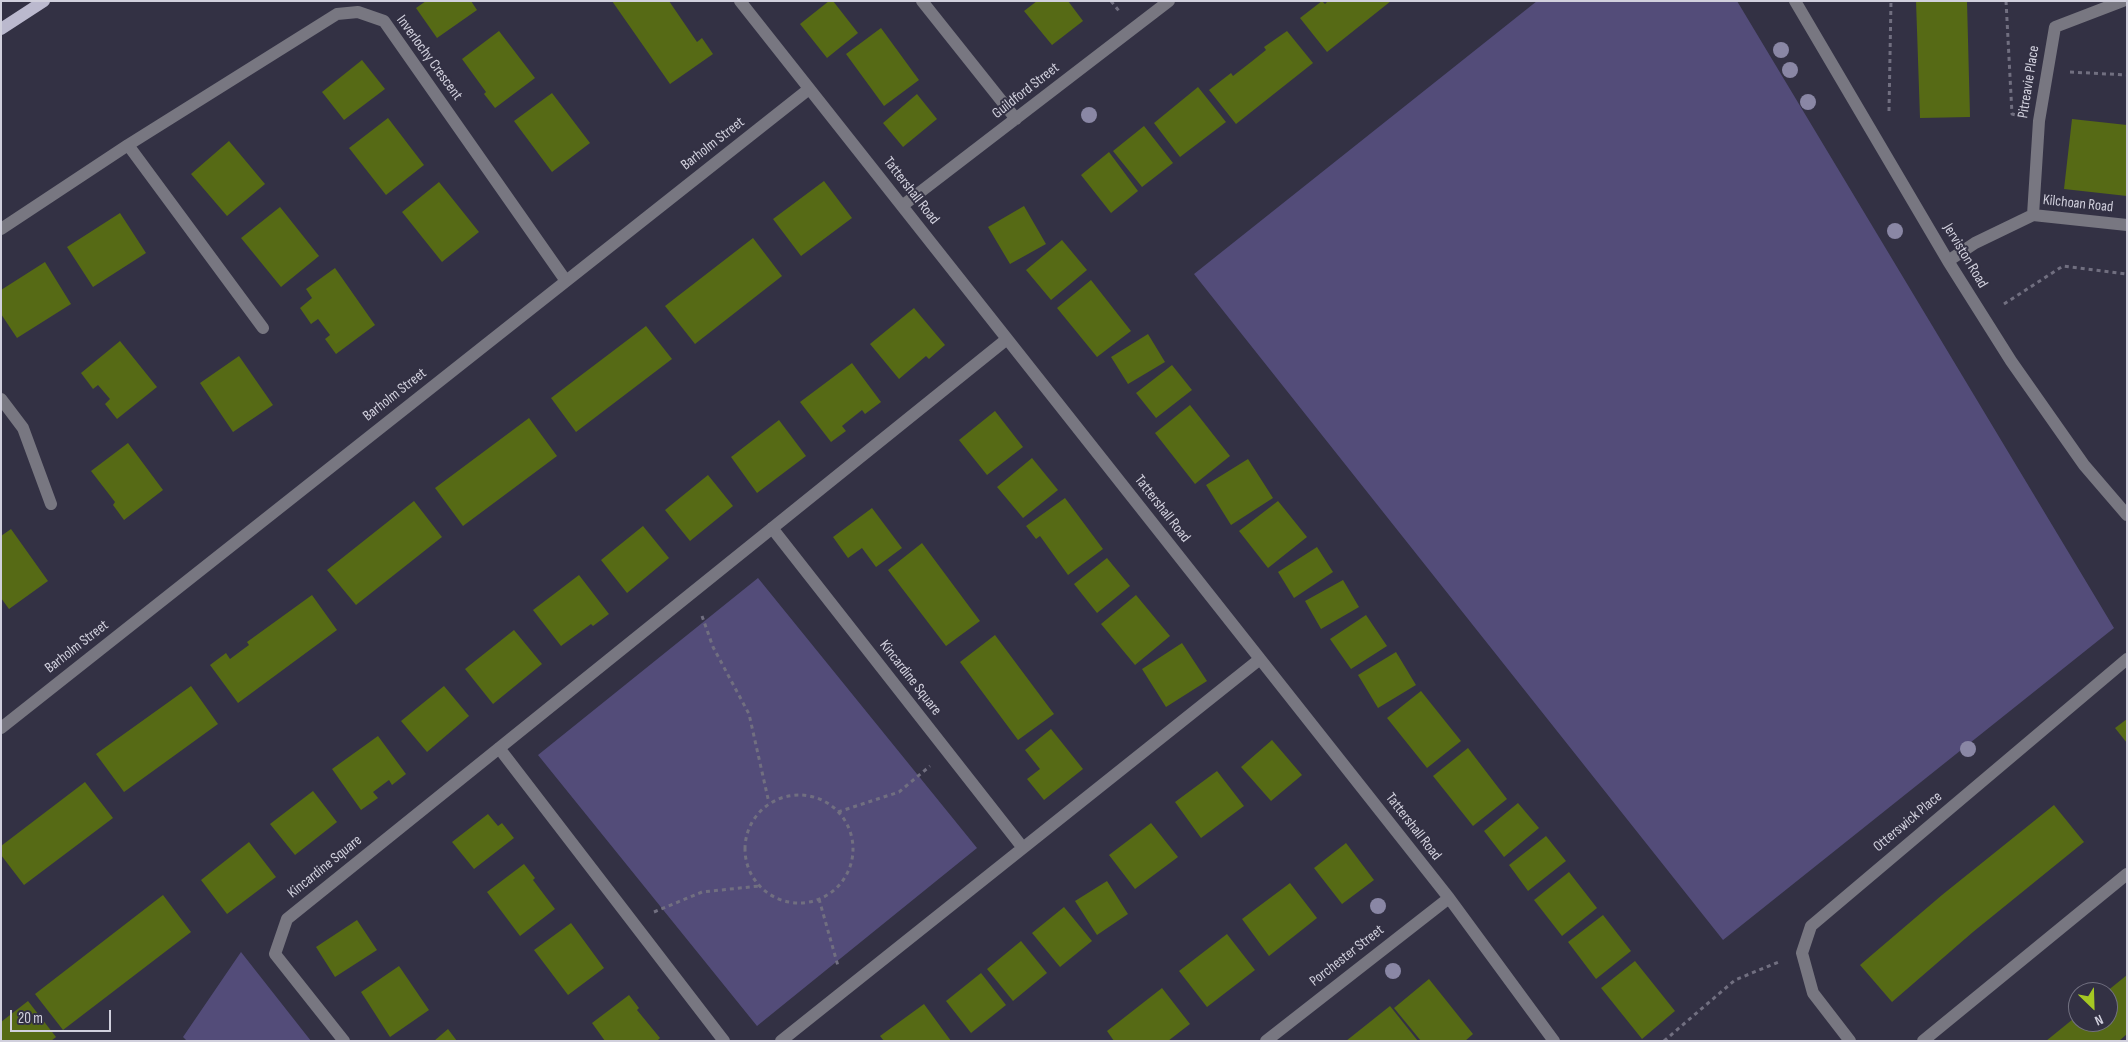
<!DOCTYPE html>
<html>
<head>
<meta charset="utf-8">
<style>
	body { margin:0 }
	#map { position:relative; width:2128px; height:1042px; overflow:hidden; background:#333144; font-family:"Sofia Sans Condensed",sans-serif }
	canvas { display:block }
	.frame { position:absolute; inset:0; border:2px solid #d1d0dd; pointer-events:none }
	.north { position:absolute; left:2068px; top:982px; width:50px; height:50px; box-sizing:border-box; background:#333144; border:1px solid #727181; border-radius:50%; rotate:156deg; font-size:14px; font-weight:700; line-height:20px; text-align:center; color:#d1d0dd }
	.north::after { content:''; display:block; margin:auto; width:18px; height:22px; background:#a5c823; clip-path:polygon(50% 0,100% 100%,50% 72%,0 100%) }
	.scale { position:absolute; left:10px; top:1010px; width:101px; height:22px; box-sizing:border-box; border:2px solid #d1d0dd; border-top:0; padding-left:6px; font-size:15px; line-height:18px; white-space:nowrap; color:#d1d0dd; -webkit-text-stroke:4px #333144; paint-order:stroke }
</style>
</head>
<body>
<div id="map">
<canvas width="2128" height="1042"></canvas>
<div class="frame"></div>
<div class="north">N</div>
<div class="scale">20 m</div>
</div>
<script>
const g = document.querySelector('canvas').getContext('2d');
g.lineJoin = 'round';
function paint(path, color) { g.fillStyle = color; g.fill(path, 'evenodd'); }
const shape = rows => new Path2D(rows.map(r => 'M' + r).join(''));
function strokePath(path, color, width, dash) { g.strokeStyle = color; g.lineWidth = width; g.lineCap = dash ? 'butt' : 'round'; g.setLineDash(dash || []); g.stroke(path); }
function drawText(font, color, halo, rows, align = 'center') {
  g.font = font + ' "Sofia Sans Condensed",sans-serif'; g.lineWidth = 4; g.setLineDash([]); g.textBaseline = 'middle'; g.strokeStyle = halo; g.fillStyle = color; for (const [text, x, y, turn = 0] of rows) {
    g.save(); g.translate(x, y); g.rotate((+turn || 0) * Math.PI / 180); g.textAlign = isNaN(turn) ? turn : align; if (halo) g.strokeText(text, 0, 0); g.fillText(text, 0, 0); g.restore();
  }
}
paint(shape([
	[1537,1,1737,1,2114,628,1723,940,1194,274],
	[758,578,977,848,757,1026,538,755],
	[241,952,311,1041,187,1041,183,1037]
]), '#534c79');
paint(shape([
	[426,1,471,1,477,10,437,38,416,8],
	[612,1,669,1,697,42,702,38,713,54,670,84],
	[829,1,833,1,858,33,827,58,800,24],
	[1037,1,1068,1,1083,21,1052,45,1024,11],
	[1322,1,1325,4,1328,1,1391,1,1327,52,1300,18],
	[1916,1,1967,1,1970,117,1920,118],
	[881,28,919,80,884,106,846,54],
	[499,31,535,78,495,108,484,94,486,92,462,59],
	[1287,31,1313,63,1236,124,1209,90,1231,73,1233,76,1251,62,1266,50,1264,47],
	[362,60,385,89,344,120,322,92],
	[1198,87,1226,122,1180,157,1154,123],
	[552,93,590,143,552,172,514,121],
	[917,94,937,119,903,147,883,123],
	[388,118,424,165,386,195,349,148],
	[2072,119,2127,125,2127,196,2064,189],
	[1144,126,1173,163,1142,187,1113,151],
	[229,141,265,184,227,216,191,174],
	[1109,152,1138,191,1111,213,1081,175],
	[824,181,852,218,801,256,773,219],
	[439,182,479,232,442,262,402,212],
	[1024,206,1046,244,1010,264,988,227],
	[280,207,319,256,281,287,241,238],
	[120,213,146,253,93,287,67,247],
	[753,238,782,276,695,344,665,306],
	[1062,240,1087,270,1051,300,1026,270],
	[45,262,71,304,17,338,1,314,1,290],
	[335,268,375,325,336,354,325,339,330,335,318,319,311,324,300,308,312,298,306,289],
	[1091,280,1131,331,1097,357,1057,308],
	[914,308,945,345,929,359,926,356,899,379,870,344],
	[646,326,672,359,576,432,551,398],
	[1148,334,1165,362,1128,384,1111,357],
	[120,341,157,387,117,419,105,404,110,399,98,385,93,389,81,373],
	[239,356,273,405,233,432,200,383],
	[852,363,881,402,865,414,862,410,842,426,846,431,831,442,800,402],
	[1172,365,1192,390,1156,418,1136,393],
	[1190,405,1230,456,1195,484,1155,433],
	[995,411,1023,447,987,475,959,440],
	[529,418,557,456,463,526,435,488],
	[779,420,806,456,757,493,731,457],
	[128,443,163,490,124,520,113,505,115,502,91,471],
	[1032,458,1058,490,1023,518,997,487],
	[1248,459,1273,498,1231,525,1206,485],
	[708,475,733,506,690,541,665,510],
	[1065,498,1103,549,1068,575,1040,536,1036,539,1026,526],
	[414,501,442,537,356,605,327,570],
	[1278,501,1307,537,1268,568,1239,531],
	[872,508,902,548,876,567,862,548,848,558,833,537],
	[643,526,669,558,627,593,601,560],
	[11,529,48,581,9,609,1,598,1,536],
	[922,543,980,621,946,646,888,570],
	[1317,547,1333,572,1294,598,1278,572],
	[1107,558,1130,586,1097,613,1074,584],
	[579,575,609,614,593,626,591,624,561,646,533,610],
	[1343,580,1359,607,1321,629,1305,601],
	[312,595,337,630,238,703,210,665,226,653,230,659,249,645,247,642],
	[1136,595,1170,636,1135,665,1101,624],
	[1366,615,1387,646,1351,669,1330,639],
	[514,630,542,664,493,704,465,669],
	[995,635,1054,714,1018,740,960,662],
	[1182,643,1207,681,1166,707,1142,669],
	[1396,652,1416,685,1378,708,1358,675],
	[191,686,218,724,124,792,96,754],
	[444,686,469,716,427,752,401,721],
	[1421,691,1461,741,1427,768,1387,718],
	[2127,719,2127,743,2115,728],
	[1051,729,1083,769,1044,800,1027,779,1040,769,1025,750],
	[378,736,406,774,392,785,389,780,373,792,378,798,361,810,332,769],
	[1272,740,1302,775,1271,801,1241,767],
	[1468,748,1507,799,1473,826,1433,776],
	[1217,771,1244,806,1201,838,1175,802],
	[85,782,113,818,24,885,1,855,1,846],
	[313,791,337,822,295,855,270,824],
	[1518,803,1539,828,1504,857,1484,831],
	[2054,805,2084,842,1973,932,1892,1002,1860,965,1942,895],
	[488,814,498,826,502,823,514,838,474,869,452,842],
	[1151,823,1178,857,1135,889,1109,855],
	[1546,836,1566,861,1528,891,1509,865],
	[249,842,276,877,227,914,201,880],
	[1346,843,1374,880,1342,904,1314,868],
	[524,864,535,878,533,880,555,909,520,936,487,892],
	[1569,872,1597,908,1562,936,1534,900],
	[1107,881,1128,914,1097,935,1075,901],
	[1290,883,1317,918,1269,956,1242,919],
	[163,895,191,932,63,1030,35,994],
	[1064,907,1092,941,1060,967,1032,933],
	[1603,915,1631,951,1596,979,1568,942],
	[357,920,377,950,335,977,316,947],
	[571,923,604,968,568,995,534,950],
	[1227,934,1255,970,1207,1007,1179,971],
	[1021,941,1047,973,1013,1001,987,969],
	[1635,961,1675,1011,1642,1039,1601,988],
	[399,966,429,1010,390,1037,361,992],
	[981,973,1006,1005,971,1033,946,1001],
	[2127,975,2127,1034,2119,1041,2046,1041,2078,1015,2078,1022,2108,1022,2108,992,2106,992],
	[1429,979,1473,1034,1465,1041,1421,1041,1394,1008],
	[1162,988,1190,1024,1168,1041,1114,1041,1107,1031],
	[629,995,639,1008,637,1010,660,1038,657,1041,605,1041,592,1023],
	[28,1001,56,1037,51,1041,1,1041,1,1022],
	[924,1004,951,1041,884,1041,880,1036],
	[1390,1006,1418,1041,1346,1041],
	[448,1029,457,1041,434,1041]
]), '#566a15');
strokePath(shape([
	[1111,1,1119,11],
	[2006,1,2012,114,2016,115],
	[2070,72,2127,75],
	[1889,111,1891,1],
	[2004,304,2063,266,2127,274],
	[702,616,713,647,749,714,769,803],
	'745 849a54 54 0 1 1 108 0a54 54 0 1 1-108 0Z',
	[838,812,899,792,930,766],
	[819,899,838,966],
	[654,912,702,892,759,886],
	[1664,1041,1735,980,1781,961]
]), '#716f80', 3, [4, 4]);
strokePath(shape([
	[740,1,1449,898,1554,1041],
	[922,1,1016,119],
	[1795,1,1948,261,2011,361,2084,465,2127,515],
	[128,145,263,328],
	[902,206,1169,1],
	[2033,215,2039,121,2055,27,2123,1],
	[1,229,128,145,337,14,358,12,384,21,566,281],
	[1948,261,1975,243,2033,215,2127,225],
	[1,399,23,428,51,504],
	[772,528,1023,848],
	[1,728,809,89],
	[499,748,724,1041],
	[344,1041,275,954,287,919,1007,339],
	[781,1041,1260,659],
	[1266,1041,1449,898],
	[1850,1041,1813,993,1802,953,1811,926,2127,659],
	[1923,1041,2127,874]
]), '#787781', 12);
strokePath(shape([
	[1,29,44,1]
]), '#bbb9ce', 12);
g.fillStyle = '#8a87a5';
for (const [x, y] of [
	[1781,50],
	[1790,70],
	[1808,102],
	[1089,115],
	[1895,231],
	[1968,749],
	[1378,906],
	[1393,971]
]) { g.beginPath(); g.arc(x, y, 8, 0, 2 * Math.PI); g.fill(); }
drawText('15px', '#d1d0dd', '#333144', [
	["Inverlochy Crescent",429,58,54],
	["Pitreavie Place",2029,82,-81],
	["Guildford Street",1026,91,-38],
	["Barholm Street",713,144,-38],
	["Tattershall Road",911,191,52],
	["Kilchoan Road",2078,204,6],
	["Jerviston Road",1965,256,59],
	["Barholm Street",395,395,-38],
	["Tattershall Road",1162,509,52],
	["Barholm Street",77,647,-38],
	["Kincardine Square",910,678,52],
	["Otterswick Place",1908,822,-40],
	["Tattershall Road",1413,827,52],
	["Kincardine Square",325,867,-39],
	["Porchester Street",1347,956,-38]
]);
</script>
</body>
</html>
